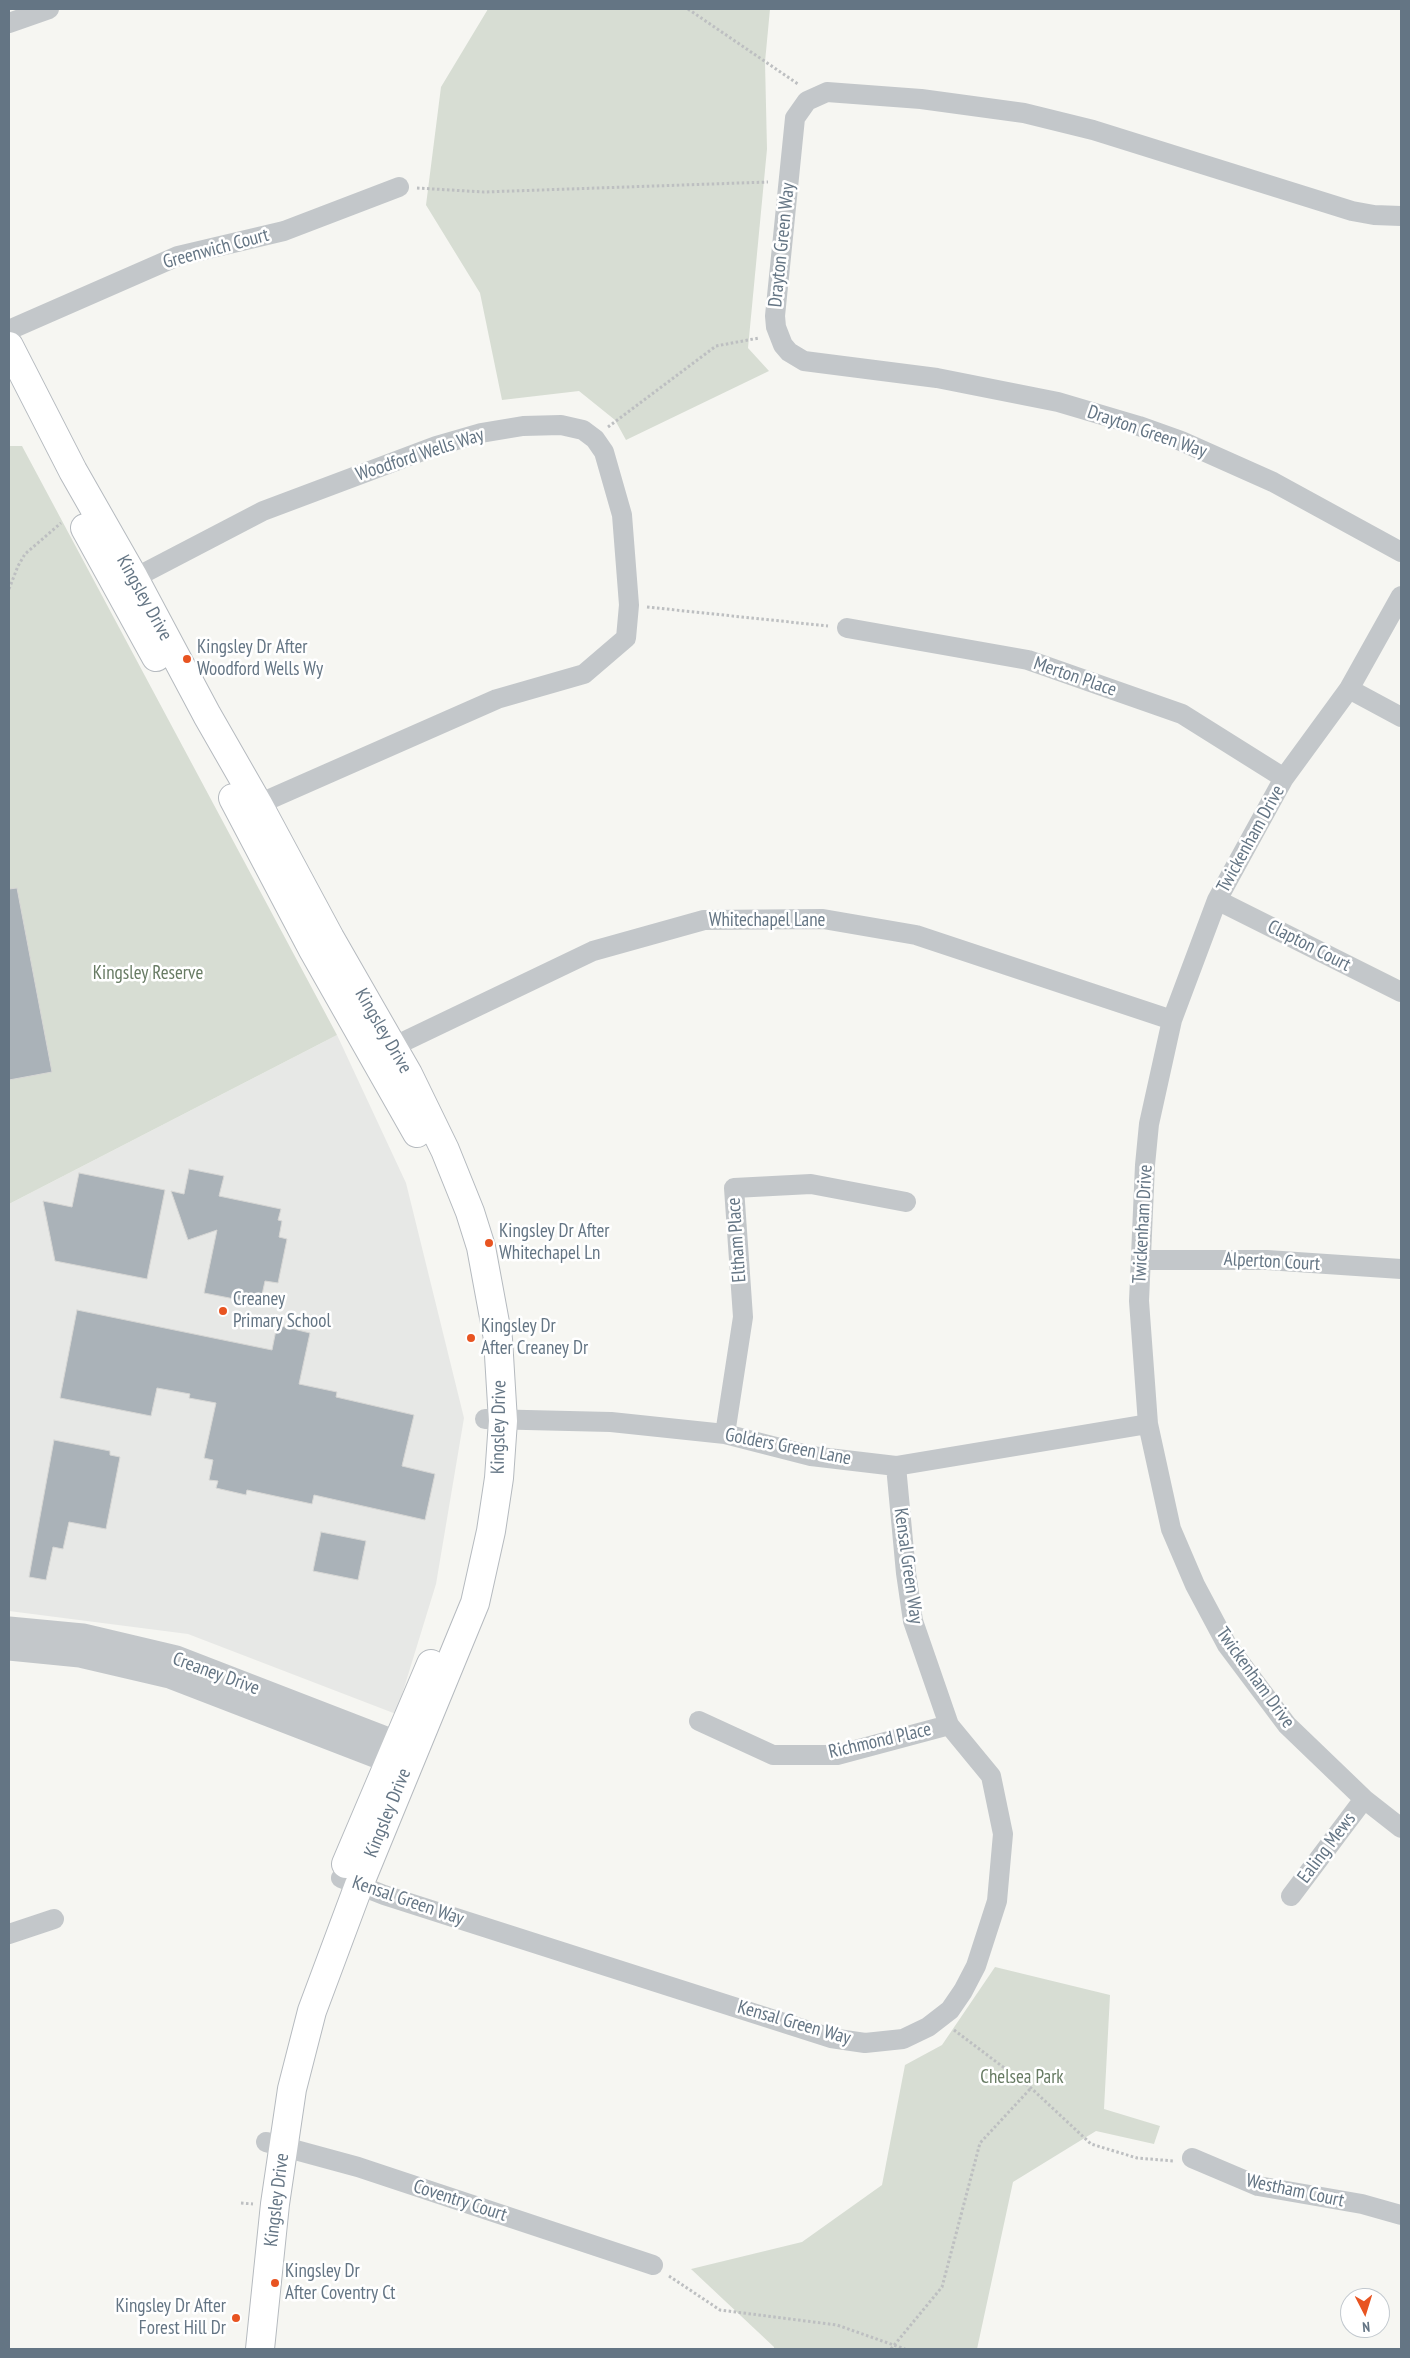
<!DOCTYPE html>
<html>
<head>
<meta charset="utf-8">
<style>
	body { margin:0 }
	#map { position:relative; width:1410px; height:2358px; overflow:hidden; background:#f6f6f2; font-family:"PT Sans Narrow",sans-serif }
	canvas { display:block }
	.frame { position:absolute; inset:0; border:10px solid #647584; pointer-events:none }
	.north { position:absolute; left:1340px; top:2288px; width:50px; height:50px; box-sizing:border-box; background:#fff; border:1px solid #c1c8ce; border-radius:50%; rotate:175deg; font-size:14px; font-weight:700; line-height:20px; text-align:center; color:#647584 }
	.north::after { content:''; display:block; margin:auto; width:18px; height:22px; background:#e85421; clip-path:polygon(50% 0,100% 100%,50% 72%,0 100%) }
</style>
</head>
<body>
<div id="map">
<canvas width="1410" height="2358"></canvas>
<div class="frame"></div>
<div class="north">N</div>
</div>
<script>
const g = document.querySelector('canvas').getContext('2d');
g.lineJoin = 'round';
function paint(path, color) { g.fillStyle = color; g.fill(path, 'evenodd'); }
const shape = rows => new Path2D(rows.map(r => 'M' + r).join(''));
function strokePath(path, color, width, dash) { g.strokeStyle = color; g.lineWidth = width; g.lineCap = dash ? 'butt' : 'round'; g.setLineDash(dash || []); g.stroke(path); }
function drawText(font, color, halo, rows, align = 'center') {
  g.font = font + ' "PT Sans Narrow",sans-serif'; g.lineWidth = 5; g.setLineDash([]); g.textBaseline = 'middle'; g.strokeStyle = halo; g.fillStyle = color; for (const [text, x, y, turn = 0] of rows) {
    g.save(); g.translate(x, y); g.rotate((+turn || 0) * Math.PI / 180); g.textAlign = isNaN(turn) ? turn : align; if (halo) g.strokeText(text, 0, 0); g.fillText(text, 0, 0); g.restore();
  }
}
paint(shape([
	[337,1035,406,1183,464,1418,436,1584,396,1714,188,1634,9,1611,9,1204]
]), '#e7e8e6');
paint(shape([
	[488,9,770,9,765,62,767,149,748,348,769,371,626,440,615,420,579,391,502,400,480,293,426,205,441,87],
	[9,446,22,446,337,1035,9,1204],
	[995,1967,1110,1995,1104,2109,1160,2126,1154,2144,1096,2131,1013,2182,977,2349,774,2349,774,2347,691,2269,802,2242,882,2185,905,2065,942,2045]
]), '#d7ddd3');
const building = shape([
	[17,888,52,1072,9,1080,9,889,17,888],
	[189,1169,224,1176,219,1196,281,1209,278,1220,282,1221,279,1237,287,1239,278,1283,265,1281,260,1304,204,1293,217,1230,188,1240,171,1191,184,1194,189,1169],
	[79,1173,165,1190,147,1279,55,1261,43,1201,72,1207,79,1173],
	[77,1310,272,1350,277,1325,310,1333,299,1384,337,1392,336,1397,414,1415,402,1466,435,1474,425,1520,314,1495,312,1504,247,1490,246,1495,216,1488,218,1481,209,1480,213,1460,204,1458,216,1403,189,1398,190,1394,157,1388,151,1416,60,1398,77,1310],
	[54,1440,110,1451,110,1455,120,1457,106,1529,69,1522,63,1549,53,1547,46,1580,29,1577,54,1440],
	[321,1532,366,1541,358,1580,313,1571,321,1532]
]);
paint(building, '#aab2b8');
strokePath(building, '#d7d7d5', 1);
const secondary = shape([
	[9,346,73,471,134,578,207,715,258,804,330,938,408,1074,445,1150,470,1212,481,1247,498,1339,503,1421,499,1478,491,1531,475,1603,359,1885,312,2011,292,2089,275,2204,260,2349],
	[85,528,156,657],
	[233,798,312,948,417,1133],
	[346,1864,431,1664]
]);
strokePath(secondary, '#b5babf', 30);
strokePath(shape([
	[688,9,798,84],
	[417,188,484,192,768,182],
	[608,427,716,346,759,338],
	[9,589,18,566,25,554,61,523],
	[647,607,828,626],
	[954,2030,1031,2088,1091,2144,1137,2158,1174,2161],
	[241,2203,253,2204],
	[669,2276,720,2310,837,2325,905,2349],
	[891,2349,942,2287,980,2143,1031,2088]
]), '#bdbfc1', 3, [2.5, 2.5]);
strokePath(shape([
	[9,23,49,9],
	[1401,216,1374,215,1352,211,1093,130,1024,113,921,99,827,92,807,101,795,118,775,316,776,327,783,345,789,352,804,361,937,378,1058,402,1139,426,1181,441,1273,482,1401,552],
	[9,330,178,256,284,231,399,187],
	[123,584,263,511,436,446,481,433,523,426,561,425,583,430,595,439,604,452,622,515,629,605,626,638,584,674,497,699,245,810],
	[1401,596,1349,689,1284,778,1217,900,1172,1020,1149,1124,1145,1165,1139,1301,1148,1424,1171,1529,1195,1585,1227,1645,1287,1725,1364,1799,1401,1828],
	[847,628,1028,660,1182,714,1284,778],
	[1349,689,1401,717],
	[1217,900,1401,992],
	[380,1053,593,951,704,920,823,919,916,935,1172,1020],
	[1142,1260,1267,1260,1401,1269],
	[485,1419,611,1422,725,1434,811,1456,896,1466,1148,1424],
	[725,1434,743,1317,734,1188,811,1184,906,1202],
	[699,1721,773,1755,837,1755,949,1725],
	[341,1878,384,1895,831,2038,865,2043,903,2039,928,2027,950,2010,963,1991,976,1966,997,1901,1003,1834,991,1776,949,1725,913,1621,906,1573,896,1466],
	[1291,1896,1364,1799],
	[9,1934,54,1919],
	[266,2142,358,2167,653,2265],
	[1192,2158,1258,2186,1362,2204,1401,2215]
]), '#c3c7ca', 20);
strokePath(shape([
	[9,1629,83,1636,176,1658,414,1750],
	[9,1648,80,1655,170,1676,406,1767]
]), '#c3c7ca', 25);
strokePath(secondary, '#fff', 28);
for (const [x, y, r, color] of [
	[187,659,5,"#e85421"],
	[489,1243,5,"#e85421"],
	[223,1311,5,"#e85421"],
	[471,1338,5,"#e85421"],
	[275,2283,5,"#e85421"],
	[236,2318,5,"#e85421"]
]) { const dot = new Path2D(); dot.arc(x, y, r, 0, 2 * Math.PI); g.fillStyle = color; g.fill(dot); strokePath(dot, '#fff', 2); }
drawText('19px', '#647584', '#fff', [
	["Drayton Green Way",782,245,-84],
	["Greenwich Court",216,249,-15],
	["Drayton Green Way",1147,432,19],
	["Woodford Wells Way",420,455,-18],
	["Kingsley Drive",144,598,61],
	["Merton Place",1075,677,19],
	["Twickenham Drive",1251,839,-61],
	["Whitechapel Lane",767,921],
	["Clapton Court",1309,946,27],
	["Kingsley Drive",383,1031,60],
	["Twickenham Drive",1143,1224,-87],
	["Eltham Place",737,1240,-94],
	["Alperton Court",1272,1262,3],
	["Kingsley Drive",499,1427,-89],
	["Golders Green Lane",788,1447,11],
	["Kensal Green Way",908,1566,82],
	["Creaney Drive",216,1674,20],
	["Twickenham Drive",1255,1678,54],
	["Richmond Place",880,1741,-13],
	["Kingsley Drive",388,1813,-68],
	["Ealing Mews",1327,1848,-53],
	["Kensal Green Way",408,1901,19],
	["Kensal Green Way",794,2023,16],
	["Westham Court",1295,2191,12],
	["Kingsley Drive",277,2200,-83],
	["Coventry Court",460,2201,18]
]);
drawText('19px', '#647584', '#fff', [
	["Kingsley Dr After",197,648],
	["Woodford Wells Wy",197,670],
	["Kingsley Dr After",499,1232],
	["Whitechapel Ln",499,1254],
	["Creaney",233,1300],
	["Primary School",233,1322],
	["Kingsley Dr",481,1327],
	["After Creaney Dr",481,1349],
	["Kingsley Dr",285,2272],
	["After Coventry Ct",285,2294],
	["Kingsley Dr After",226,2307,"right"],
	["Forest Hill Dr",226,2329,"right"]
], 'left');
drawText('19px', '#677b63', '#fff', [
	["Kingsley Reserve",148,974],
	["Chelsea Park",1022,2078]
]);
</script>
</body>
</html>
